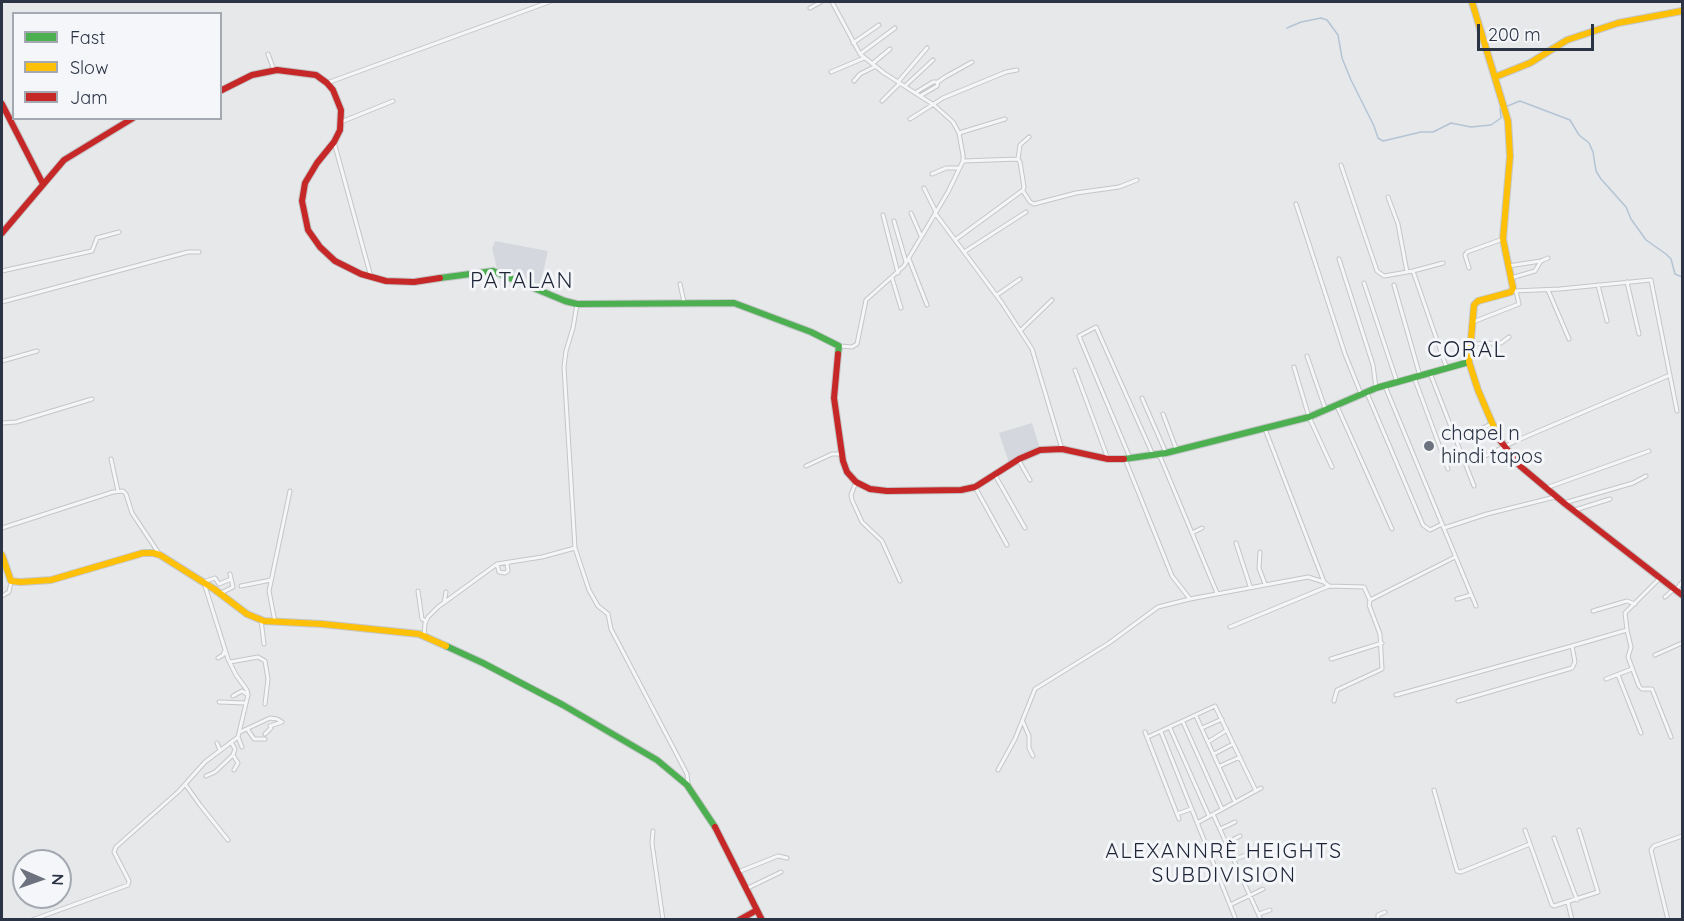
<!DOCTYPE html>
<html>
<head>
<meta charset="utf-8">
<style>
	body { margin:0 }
	#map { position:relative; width:1684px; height:921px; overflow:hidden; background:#e6e8ea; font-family:Quicksand,sans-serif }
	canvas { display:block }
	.frame { position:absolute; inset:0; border:3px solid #2b3445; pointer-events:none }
	.legend { position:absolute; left:12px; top:12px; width:210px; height:108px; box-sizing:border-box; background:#f4f6f9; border:2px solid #a4a8b1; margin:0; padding:8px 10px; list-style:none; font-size:18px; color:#2b3445 }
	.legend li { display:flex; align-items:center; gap:12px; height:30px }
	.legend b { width:30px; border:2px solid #a4a8b1 }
	.north { position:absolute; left:12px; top:849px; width:60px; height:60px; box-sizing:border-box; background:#f4f6f9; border:2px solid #a4a8b1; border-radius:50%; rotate:92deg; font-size:16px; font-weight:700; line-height:24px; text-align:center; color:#2b3445 }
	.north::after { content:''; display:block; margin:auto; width:21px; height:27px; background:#6c737f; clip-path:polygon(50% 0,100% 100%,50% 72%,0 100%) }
	.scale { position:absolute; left:1477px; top:24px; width:117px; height:27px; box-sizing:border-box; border:3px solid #2b3445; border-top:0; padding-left:8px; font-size:18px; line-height:21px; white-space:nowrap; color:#2b3445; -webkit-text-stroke:4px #f4f6f9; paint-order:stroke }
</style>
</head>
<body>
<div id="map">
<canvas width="1684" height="921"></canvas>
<div class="frame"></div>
<ul class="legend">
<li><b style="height:8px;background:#4caf50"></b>Fast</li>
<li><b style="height:8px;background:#ffc107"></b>Slow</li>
<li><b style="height:8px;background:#c62828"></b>Jam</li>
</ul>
<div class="north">N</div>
<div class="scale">200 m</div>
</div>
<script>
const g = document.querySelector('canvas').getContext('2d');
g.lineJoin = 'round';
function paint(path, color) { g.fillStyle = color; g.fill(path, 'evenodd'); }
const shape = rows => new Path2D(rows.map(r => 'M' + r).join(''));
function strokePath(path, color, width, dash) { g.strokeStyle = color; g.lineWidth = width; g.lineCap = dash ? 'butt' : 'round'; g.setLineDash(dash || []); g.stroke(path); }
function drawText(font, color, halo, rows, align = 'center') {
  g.font = font + ' Quicksand,sans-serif'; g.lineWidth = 6; g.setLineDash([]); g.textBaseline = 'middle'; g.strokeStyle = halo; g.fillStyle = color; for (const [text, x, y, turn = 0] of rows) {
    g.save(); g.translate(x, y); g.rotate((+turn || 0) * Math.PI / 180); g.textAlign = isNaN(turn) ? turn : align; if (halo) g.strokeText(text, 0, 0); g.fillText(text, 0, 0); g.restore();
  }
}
paint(shape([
	[495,241,548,251,540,285,497,269,492,248],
	[1032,423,1040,449,1023,455,1009,463,999,433]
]), '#d4d7dd');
strokePath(shape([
	[1287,28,1301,22,1321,18,1327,20,1338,35,1342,58,1351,80,1374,126,1378,138,1383,141,1421,132,1433,132,1451,123,1471,127,1491,125,1501,118,1500,109,1520,101,1570,120,1579,135,1589,143,1593,152,1596,171,1601,179,1626,207,1631,219,1646,240,1666,254,1671,259,1675,274,1682,277]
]), '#b4c4d5', 1.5);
const street = shape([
	[832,2,860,54,884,73,934,105,953,122,959,133,963,155,963,161,948,192,904,266,866,300,857,344,852,347,840,346],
	[810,8,821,2],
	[853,43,879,25],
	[268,54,274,70],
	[860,54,895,28],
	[872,64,890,49],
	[831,72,864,58],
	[854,81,860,74,874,67],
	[898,82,927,48],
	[327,83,549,2],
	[905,86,933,60],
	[915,93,933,82,938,82],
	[920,96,937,86,938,82,945,77,972,62],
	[882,101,900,83],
	[910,119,943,98,1006,72,1017,70],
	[341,122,393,101],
	[959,133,1005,119],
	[334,142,371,277],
	[1018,159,1020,145,1029,137],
	[1341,165,1377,271,1384,276,1413,271,1447,369],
	[932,174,946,168,959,168],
	[924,188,936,212],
	[1023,191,1030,202,1034,204,1076,193,1119,187,1137,180],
	[1388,197,1398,224,1407,272],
	[1296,204,1345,354,1361,394],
	[911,213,921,236],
	[935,213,1002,303,1032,349,1062,449],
	[883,215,898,273],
	[894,221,906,262],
	[955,240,1023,190,1024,187,1020,162,1018,159,963,161],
	[964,252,1026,212],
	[909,259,927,305],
	[1339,259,1373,365,1376,388],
	[1508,266,1541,261,1548,258],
	[1469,268,1465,255,1467,252,1503,239],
	[2,271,92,251,97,238,119,232],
	[1413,271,1443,263],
	[892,278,901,308],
	[1511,278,1535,271,1541,261],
	[1627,282,1639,334],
	[1364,283,1397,382],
	[680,284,684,302],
	[1394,285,1420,376],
	[1598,285,1607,321],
	[1548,290,1569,339],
	[1513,291,1560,289,1651,280,1677,411],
	[997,295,1020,279],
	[2,302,188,252,199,252],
	[1473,322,1519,304,1516,291],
	[1021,330,1052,300],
	[1470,344,1501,343,1509,337],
	[1307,356,1326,411],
	[2,361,37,351],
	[1294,367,1309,417,1332,467],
	[1075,370,1108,459],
	[1430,373,1474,486],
	[1414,377,1448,469],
	[1385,386,1476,606],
	[1367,393,1423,525,1430,530,1442,524],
	[1142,398,1166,453],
	[1337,406,1392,529],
	[1163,414,1177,451],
	[2,423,16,422,92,399],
	[1265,429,1324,582],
	[1468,435,1491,424],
	[1159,454,1217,593],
	[1130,458,1079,336,1096,327,1153,455],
	[1481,458,1518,440,1670,375],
	[111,459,118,491],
	[1018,459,1030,480],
	[806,466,832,454,841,454],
	[995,475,1025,528],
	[856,482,851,495,852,500,862,522,882,541,900,581],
	[975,487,1007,545],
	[1546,488,1649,451],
	[1564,503,1633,483,1646,476],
	[1575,510,1610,499],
	[2,528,113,492,123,491,126,494,132,513,160,555],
	[1444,528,1487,514,1555,497],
	[1192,533,1202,528],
	[1236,543,1250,586],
	[575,548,589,590,598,606,608,614,611,629,687,774,688,784],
	[1260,552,1259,568,1265,584],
	[497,564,499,572,505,573,508,571,507,563],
	[203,582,215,578,219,584,231,579],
	[241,586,271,580],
	[1676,590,1682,582],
	[418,591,422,619,426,621],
	[221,593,233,587,230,574],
	[2,596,9,592,11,582],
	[1665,597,1674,589],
	[1190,599,1308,577,1324,582,1329,586,1364,587,1370,600,1455,557],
	[1457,599,1471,595],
	[444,603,446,592],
	[1593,611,1627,601,1635,604],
	[261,620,264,644],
	[275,622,269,591,290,491],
	[1230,627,1329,586],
	[1627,630,1631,647,1628,657,1639,686,1642,689,1652,689,1671,737],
	[424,637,425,623,428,617,438,607,497,564,542,557,575,548,564,367,566,351,573,328,577,304],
	[1655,655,1682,643],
	[218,658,223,655,225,650],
	[1331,659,1382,643],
	[230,662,258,657,265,661,268,679,265,704],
	[1618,675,1641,733],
	[1606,679,1632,669],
	[1396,695,1572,646],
	[233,696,242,691,248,695],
	[1334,701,1337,690,1382,669,1380,634,1369,605,1370,600],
	[1458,701,1572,668,1575,662,1572,646,1627,630,1625,613,1660,578],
	[219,702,246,703],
	[1196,716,1235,802],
	[1023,722,1029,736,1029,748,1033,756],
	[1183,722,1222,809],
	[1170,728,1209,816],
	[1202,728,1222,719],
	[248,730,254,739,265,739],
	[240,732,270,718,277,719,282,722,270,726],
	[1145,732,1179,819],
	[1161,732,1236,920],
	[265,734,271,728],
	[238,737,242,747],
	[1148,737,1215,706,1256,791],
	[1208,742,1227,730],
	[217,743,220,750],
	[1214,754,1233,744],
	[233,755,238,763,234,770],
	[1220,766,1240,757],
	[998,770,1015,739,1035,689,1109,643,1158,607,1190,599,1172,576,1125,459],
	[206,776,215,772,233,755,235,749,231,742],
	[185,784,200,805,228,840],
	[1434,790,1457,871,1461,872,1530,844],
	[1177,814,1191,809],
	[1213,814,1261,920],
	[1197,823,1261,788],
	[1220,829,1235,822],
	[1525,830,1552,905,1554,906,1598,892,1579,830],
	[653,831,652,843,663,920],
	[1554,838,1577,900],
	[1227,843,1240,836],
	[1235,859,1249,854],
	[738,872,778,856,787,858],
	[1242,877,1257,871],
	[746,889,781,872],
	[1568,903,1572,920],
	[1230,905,1263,889],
	[1259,914,1270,910],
	[32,920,128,885,129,881,114,852,116,847,179,791,205,762,238,737,248,695,247,690,236,675,228,659,205,586],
	[1378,920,1378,915,1385,912],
	[1668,920,1651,850,1654,846,1682,836]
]);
const fast = shape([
	[440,278,493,271,565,301,577,304,734,303,811,332,839,346,838,354],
	[1124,459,1166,453,1309,417,1376,388,1469,362],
	[446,646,483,663,563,705,657,760,687,785,715,827]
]);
const slow = shape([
	[1472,2,1508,121,1510,156,1503,239,1513,288,1511,292,1478,301,1474,305,1469,362,1478,390,1499,439],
	[1495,77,1530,63,1567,40,1618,23,1682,11],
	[2,555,11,581,21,582,51,580,143,553,153,553,160,555,214,589,247,614,264,621,322,624,419,634,446,646]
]);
const jam = shape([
	[220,91,252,75,277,70,316,75,327,83,333,90,341,110,340,130,334,142,317,163,305,183,302,201,308,230,320,247,335,261,361,274,386,281,414,282,440,278],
	[2,104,43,184],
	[2,233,64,160,133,118],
	[838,354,834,398,843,461,847,472,856,482,870,489,887,491,961,490,975,487,1019,459,1040,450,1062,449,1108,459,1124,459],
	[1499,439,1520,466,1564,503,1682,595],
	[715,827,762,920],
	[739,920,757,910]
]);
strokePath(street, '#c4c6c8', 5);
strokePath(fast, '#c4c6c8', 8);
strokePath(slow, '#c4c6c8', 8);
strokePath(jam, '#c4c6c8', 8);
strokePath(street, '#f5f6f7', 3);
strokePath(fast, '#4caf50', 6);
strokePath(slow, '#ffc107', 6);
strokePath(jam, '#c62828', 6);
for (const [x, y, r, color] of [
	[1429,446,6,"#6c737f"]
]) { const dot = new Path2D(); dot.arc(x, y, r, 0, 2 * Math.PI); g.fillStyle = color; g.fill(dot); strokePath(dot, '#f4f6f9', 2); }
drawText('20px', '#2b3445', '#f4f6f9', [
	["chapel n",1441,434],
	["hindi tapos",1441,457]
], 'left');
g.letterSpacing = '1.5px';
drawText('21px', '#1d2536', '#f4f6f9', [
	["ALEXANNRÈ HEIGHTS",1224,852],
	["SUBDIVISION",1224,876]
]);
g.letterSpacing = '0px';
g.letterSpacing = '1.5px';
drawText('22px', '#1d2536', '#f4f6f9', [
	["PATALAN",522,281],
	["CORAL",1467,350]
]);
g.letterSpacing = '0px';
</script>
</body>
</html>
